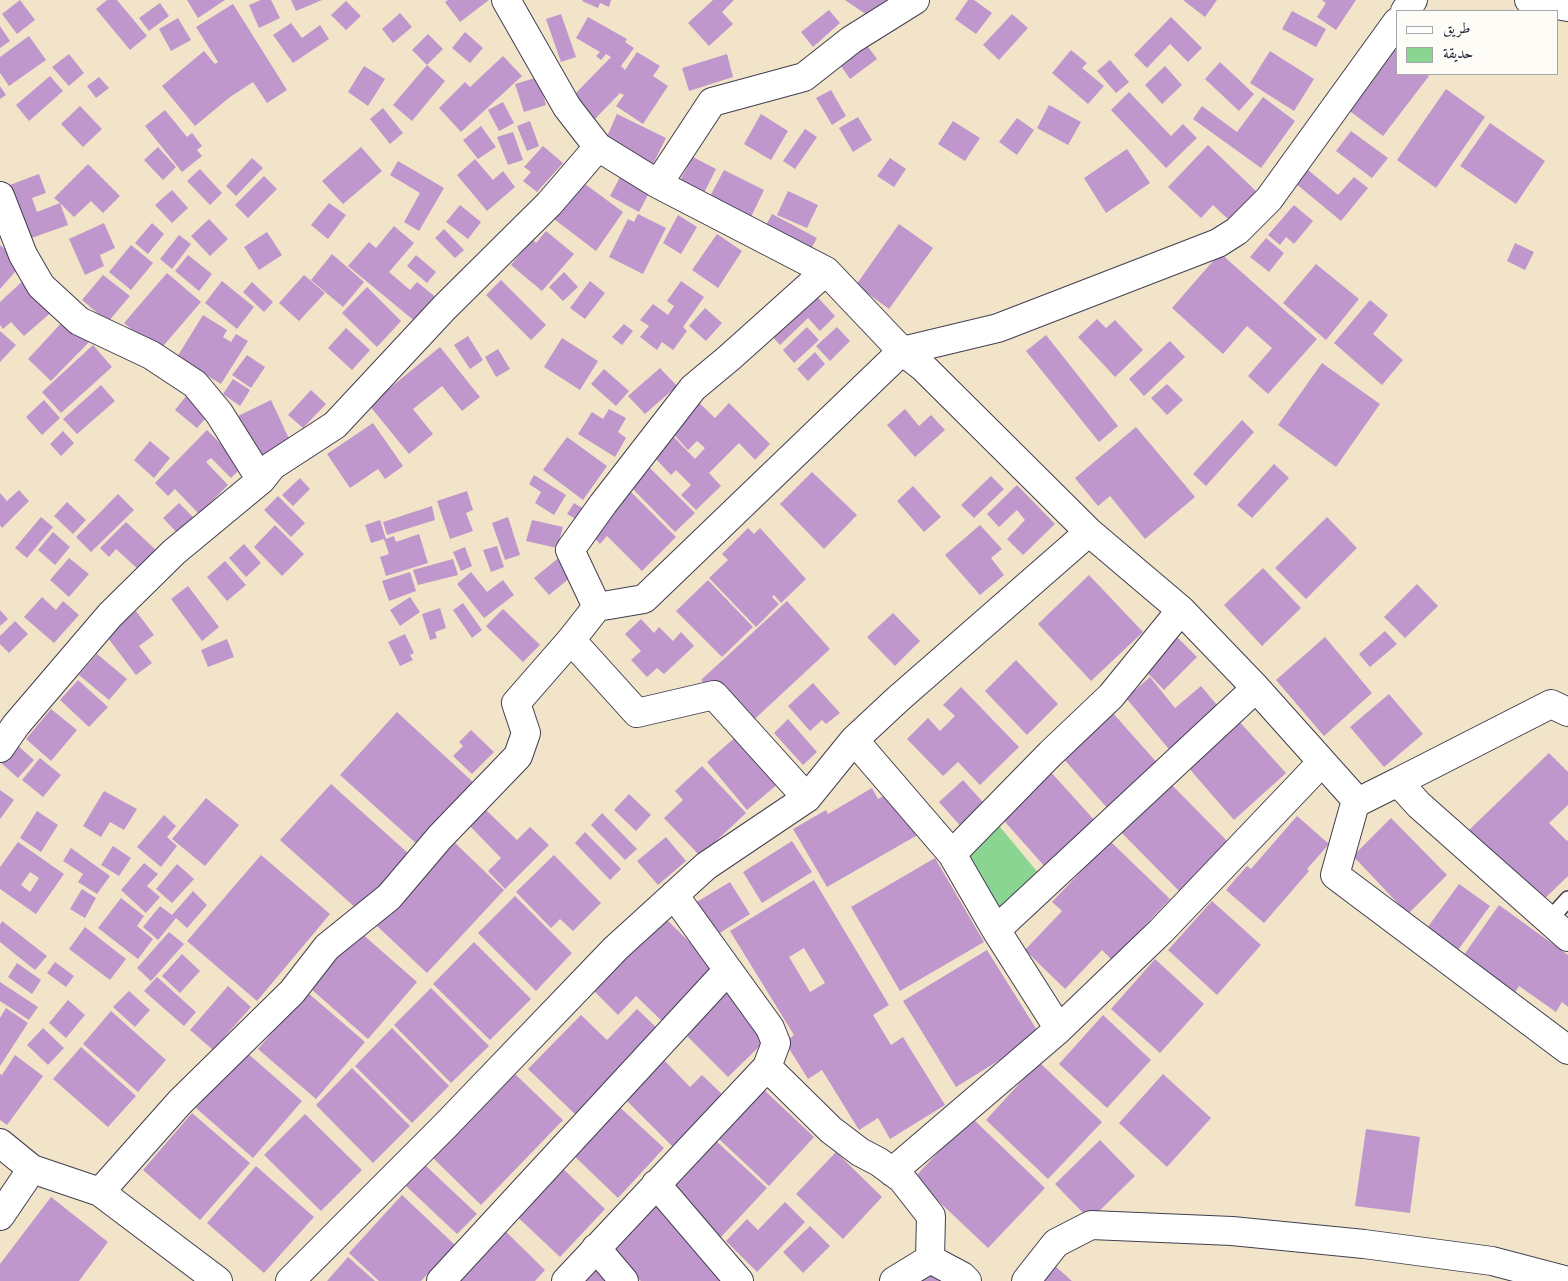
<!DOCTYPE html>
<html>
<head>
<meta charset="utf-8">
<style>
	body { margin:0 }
	#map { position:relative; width:1568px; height:1281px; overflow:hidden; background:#f2e4c8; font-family:"Libre Caslon Text",Amiri,serif }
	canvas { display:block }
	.legend { position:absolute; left:1396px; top:10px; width:162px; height:65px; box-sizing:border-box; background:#fdfcf7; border:1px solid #a5a5ac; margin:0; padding:6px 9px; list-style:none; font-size:15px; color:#22223b }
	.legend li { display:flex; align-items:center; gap:10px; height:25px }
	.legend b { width:25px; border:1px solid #a5a5ac }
</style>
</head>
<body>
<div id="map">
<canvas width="1568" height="1281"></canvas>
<ul class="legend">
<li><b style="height:6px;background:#fff"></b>طريق</li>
<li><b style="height:14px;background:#8ad592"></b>حديقة</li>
</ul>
</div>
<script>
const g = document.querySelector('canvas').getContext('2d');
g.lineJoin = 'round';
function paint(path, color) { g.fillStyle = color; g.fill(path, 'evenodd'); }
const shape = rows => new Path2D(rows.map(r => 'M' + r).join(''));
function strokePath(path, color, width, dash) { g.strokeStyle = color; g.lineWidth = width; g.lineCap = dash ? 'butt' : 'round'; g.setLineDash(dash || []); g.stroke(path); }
paint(shape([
	[995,821,1040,875,998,916,961,854]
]), '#8ad592');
paint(shape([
	[20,0,35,20,17,34,2,14],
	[107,0,117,0,147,36,130,50,96,9],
	[187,0,225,0,198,18],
	[261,0,271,0,280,18,259,28,249,5],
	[291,0,322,0,296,11],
	[448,0,489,0,460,22,445,2],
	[583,0,611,0,609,7,600,3,598,8,582,1],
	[713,0,734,0,722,12,733,24,709,46,688,23],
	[845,0,891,0,876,21],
	[968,0,974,0,992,13,976,34,955,19],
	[1183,0,1217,0,1205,17],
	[1322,0,1356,0,1336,30,1317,17,1326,3],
	[346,1,361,16,346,30,331,15],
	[160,3,169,16,149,31,139,18],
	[233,4,287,90,267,103,253,82,230,97,195,126,162,86,204,51,215,64,218,62,196,27],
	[829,10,840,23,813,47,801,32],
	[1292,11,1326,29,1316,47,1282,29],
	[400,13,412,27,393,43,382,29],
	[561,14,576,57,561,62,546,19],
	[1012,14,1028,28,999,60,983,45],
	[588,17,627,39,625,42,634,48,621,66,625,70,637,52,660,66,653,76,668,86,643,124,616,106,624,95,620,93,594,120,572,97,611,57,606,54,601,60,596,56,600,52,576,38],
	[1171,17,1202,48,1188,62,1170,44,1147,68,1134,55],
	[178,18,191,40,171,51,159,29],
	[291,23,302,38,320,25,329,39,293,63,273,35],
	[0,26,10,41,0,48],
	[465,32,483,48,470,63,452,48],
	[428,34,443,49,427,65,445,81,412,121,393,105,427,65,412,50],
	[29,36,46,60,9,86,0,73,0,57],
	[863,40,877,59,850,79,836,59],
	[1389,45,1397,51,1397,74,1427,74,1429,76,1383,136,1343,106],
	[1071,50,1087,63,1082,68,1104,86,1088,104,1052,73],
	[1270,51,1314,79,1294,111,1250,83],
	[69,54,84,73,69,86,52,67],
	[727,54,733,77,689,91,682,68],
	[503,56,522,76,461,132,439,108,465,82,470,87],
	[1110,60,1129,82,1116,93,1097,71],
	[1220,62,1254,94,1239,111,1205,79],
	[364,66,385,79,368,106,348,92],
	[1165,66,1182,85,1162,104,1145,85],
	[50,76,63,91,29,121,16,105],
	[99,77,109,88,96,98,87,86],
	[538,77,546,105,524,112,515,84],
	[0,86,6,95,0,99],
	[1446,89,1485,117,1436,188,1397,160],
	[831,90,846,116,832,125,816,98],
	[1129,92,1171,136,1183,124,1197,138,1166,168,1111,110],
	[1263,97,1295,121,1261,168,1193,119,1202,106,1237,132],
	[503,102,514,123,499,131,488,110],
	[1049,105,1081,122,1068,145,1037,128],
	[80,106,102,129,83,147,61,124],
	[383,108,403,133,390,144,370,119],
	[165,110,187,137,192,133,202,146,197,150,202,156,182,172,145,126],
	[617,114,666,138,651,168,603,145],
	[761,114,788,131,771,160,744,144],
	[858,117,872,140,853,152,839,128],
	[1017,118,1034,130,1017,155,999,142],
	[530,121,539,146,527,151,517,126],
	[953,121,980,138,965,161,938,144],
	[1490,123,1545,161,1516,204,1460,166],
	[481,126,496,147,478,159,463,140],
	[805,129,817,137,795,169,783,161],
	[1351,131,1388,158,1372,178,1336,151],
	[513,132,523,160,508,165,497,137],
	[1208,145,1258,193,1230,221,1213,205,1201,218,1168,187],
	[543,146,563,163,537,192,523,181,531,172,524,167],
	[158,147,176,167,163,180,144,160],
	[361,147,382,171,343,204,322,181],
	[1127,149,1150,183,1106,213,1084,178],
	[693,157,716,169,703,195,679,182],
	[252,158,263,168,236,196,226,186],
	[890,158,906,169,894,187,877,176],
	[475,159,493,180,503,171,515,187,487,211,457,175],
	[398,161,444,188,419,231,404,222,420,193,390,175],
	[88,164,120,196,103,213,91,201,74,217,60,203,68,225,26,240,7,186,39,174,46,193,32,198,37,212,60,203,54,198],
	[1301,164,1338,195,1354,177,1368,188,1341,221,1289,178],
	[200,169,222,193,210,205,187,181],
	[724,170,764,190,750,219,709,198],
	[621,175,650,191,639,212,610,196],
	[264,176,277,189,248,218,235,205],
	[581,181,623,212,596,251,554,219],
	[172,190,188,208,172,223,155,205],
	[788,191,818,205,807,228,777,215],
	[329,203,346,215,328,239,311,225],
	[460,205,481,222,468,239,446,222],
	[1294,205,1313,221,1294,244,1286,237,1280,245,1268,235],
	[638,214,666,228,643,274,609,257,628,219,634,222],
	[772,214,817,238,805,260,760,236],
	[678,215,697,227,681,254,663,243],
	[209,219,228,239,210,256,191,236],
	[104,223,115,248,100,255,104,266,85,275,69,239],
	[152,223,164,234,148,254,135,243],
	[899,224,933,248,889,309,856,285],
	[394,226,414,243,389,272,410,290,417,282,438,299,417,323,348,266,369,242,376,248],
	[444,229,464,250,455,258,435,238],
	[546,231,574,254,542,291,511,265,532,239,536,243],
	[267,232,282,255,259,270,244,247],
	[717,234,742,251,718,288,692,270],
	[179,235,191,244,172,269,160,259],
	[1266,238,1284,253,1269,272,1250,257],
	[1515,243,1534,252,1525,270,1507,261],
	[0,245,22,264,0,289],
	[131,245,153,263,131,290,109,272],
	[1220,253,1317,339,1268,394,1248,376,1272,348,1247,326,1223,354,1172,308],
	[332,254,364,282,343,307,311,280],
	[188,255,212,274,199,291,175,271],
	[416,255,436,272,427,283,407,266],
	[1316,264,1359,299,1326,340,1283,303],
	[564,272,578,287,563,301,549,287],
	[167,273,201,302,158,352,124,323],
	[103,275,130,296,108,322,82,300],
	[304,275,325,293,299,321,279,303],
	[27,277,55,309,24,336,11,322,3,329,0,325,0,302],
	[501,280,546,325,531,340,486,295],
	[222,281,254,307,237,329,205,303],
	[590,281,605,293,585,319,570,308],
	[681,281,704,297,683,327,687,331,673,350,662,342,657,350,640,337,649,326,640,320,653,304,668,315,674,306,667,301],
	[252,282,273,302,264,312,243,292],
	[367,287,401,321,377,347,342,313],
	[812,291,835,316,820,331,808,318,780,345,769,333],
	[1370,300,1388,315,1373,334,1403,360,1382,385,1334,343],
	[705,308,722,323,706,341,689,326],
	[203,315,227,330,223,337,231,342,236,334,248,341,221,384,177,357],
	[65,319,89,342,51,381,28,359],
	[1097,319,1106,328,1115,320,1143,350,1115,377,1078,337],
	[624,324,633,331,622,345,612,337],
	[807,327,819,340,794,363,783,350],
	[837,327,850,341,830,361,816,346],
	[346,328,370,350,352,370,328,348],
	[0,331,16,345,0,362],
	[1046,335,1118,426,1099,442,1026,351],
	[468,336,483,360,470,369,454,345],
	[562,338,598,361,580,390,544,367],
	[1170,341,1185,357,1144,396,1129,379],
	[93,345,112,367,61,413,42,392],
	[440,347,480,397,462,411,442,386,413,409,433,434,409,454,369,405],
	[498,349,510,369,496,377,485,357],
	[815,352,825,364,808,381,797,369],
	[247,355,265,367,251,388,232,375],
	[1322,363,1380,404,1336,467,1278,425],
	[660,368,677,386,645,414,628,396],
	[604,369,629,391,616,406,591,384],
	[233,379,250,390,240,406,223,394],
	[1167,384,1183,400,1167,415,1151,398],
	[101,385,115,401,77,434,63,419],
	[311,390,326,404,303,428,288,415],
	[190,391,213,410,197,428,175,410],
	[688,392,715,418,729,403,770,444,755,460,739,443,709,473,721,486,696,510,681,495,691,485,676,470,671,475,654,457,668,431,695,459,705,448,697,441,688,450,670,430],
	[44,400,60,418,42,435,26,417],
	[271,400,292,445,256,461,236,417],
	[609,409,626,418,618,432,626,438,615,457,578,434,592,412,603,419],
	[905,409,919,426,931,415,945,430,915,457,887,425],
	[1242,420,1254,432,1206,486,1193,474],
	[373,423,403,466,385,479,378,469,350,488,327,454],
	[1136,427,1195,497,1145,539,1110,496,1098,506,1075,478],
	[207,430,243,466,231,478,211,458,206,462,228,485,199,514,175,489,168,496,155,483],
	[63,431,74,443,61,456,50,444],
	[567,437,607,466,583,500,543,470],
	[150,441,170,458,154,478,134,460],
	[646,464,695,513,675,532,627,483],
	[1274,464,1289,478,1252,518,1237,505],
	[812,472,857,515,824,549,780,504],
	[534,475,566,495,554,515,535,503,541,492,529,484],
	[991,476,1004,489,974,518,961,505],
	[300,478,310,489,293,506,282,495],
	[1017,485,1055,524,1023,555,1007,539,1025,520,1017,510,999,527,987,514],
	[913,486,941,517,924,532,897,501],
	[627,488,676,537,642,571,607,536,600,544,586,529],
	[19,490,29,501,2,528,0,525,0,493,7,501],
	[467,491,473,510,466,513,473,531,450,539,437,501],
	[118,494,134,510,91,552,76,537],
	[278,496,305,523,291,537,264,510],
	[67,502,86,520,73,534,54,516],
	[179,503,199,523,183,539,163,518],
	[574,503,589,512,583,523,567,514],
	[432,506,435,520,387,535,383,522],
	[41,517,53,527,27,558,15,548],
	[508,517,520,555,505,560,492,523],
	[1327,517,1357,548,1306,599,1275,568],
	[380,520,386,539,394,536,396,542,419,534,428,563,386,576,380,557,389,554,384,539,371,543,365,525],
	[532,520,563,527,557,548,526,541],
	[126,522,158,552,140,571,116,549,109,557,100,548],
	[275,525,304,554,282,576,254,547],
	[980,525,1002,549,991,558,1004,575,980,595,945,555],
	[748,528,754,534,760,528,806,579,781,603,774,595,772,597,779,604,756,627,709,578,728,560,722,554],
	[53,532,70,547,55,565,38,550],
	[244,544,261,563,246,577,229,558],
	[497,546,504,567,491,572,483,550],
	[465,547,472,566,461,571,453,552],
	[562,555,576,573,549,595,534,578],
	[69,558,89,574,69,597,50,580],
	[453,559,458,575,418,585,413,570],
	[225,561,246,585,227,601,207,577],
	[1263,568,1301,608,1262,646,1224,605],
	[410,572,416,591,389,601,382,581],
	[471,572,487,592,503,580,514,595,484,618,457,584],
	[1089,575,1143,632,1091,681,1038,624],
	[708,580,753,627,722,657,676,611],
	[1417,584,1438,606,1405,638,1384,617],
	[188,586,219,627,202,641,171,599],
	[42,597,56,610,63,601,79,615,54,643,24,617],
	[410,597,420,612,400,626,390,610],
	[787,601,830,649,745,728,701,680],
	[463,603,482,630,472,638,453,610],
	[440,608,446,628,435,632,437,638,430,640,422,614],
	[503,609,540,645,523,662,486,626],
	[0,610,8,619,0,626],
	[136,611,154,635,139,646,152,663,136,675,105,634],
	[893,613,920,641,895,666,867,637],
	[641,619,654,633,659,627,673,641,681,632,694,646,664,674,657,668,647,677,631,660,641,651,625,634],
	[15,621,28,634,9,653,0,644,0,636],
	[1385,631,1397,644,1370,667,1359,654],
	[1173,633,1197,657,1164,690,1140,665],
	[405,634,414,653,410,655,413,660,400,666,388,642],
	[1325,637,1372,693,1324,736,1276,680],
	[227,639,234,657,208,667,201,650],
	[97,654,127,679,109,700,79,675],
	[1016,660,1058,704,1027,735,985,691],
	[1150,677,1175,708,1201,686,1222,711,1173,754,1126,698],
	[78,680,108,707,89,727,60,700],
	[813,683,840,713,826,724,822,720,810,731,788,706],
	[961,687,1019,747,980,785,958,762,943,776,907,739,928,718,940,731,955,716,943,705],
	[1389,694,1423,734,1384,767,1350,727],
	[51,709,77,730,51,761,26,739],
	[397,712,474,783,418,845,340,775],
	[1112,712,1159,765,1109,810,1062,757],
	[788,719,817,752,803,765,774,733],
	[1237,719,1286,773,1234,820,1186,765],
	[471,730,494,752,472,774,453,756,463,746,459,742],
	[738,735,779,783,747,810,707,762],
	[16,744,34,760,18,778,0,762],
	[1549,753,1568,772,1568,805,1549,823,1567,841,1568,840,1568,876,1539,904,1468,831],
	[40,758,61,775,43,797,22,780],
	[702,766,746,813,700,856,664,818,683,800,675,791],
	[1049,770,1097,823,1046,868,999,815],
	[963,780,990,810,966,832,939,802],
	[1169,782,1230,844,1181,893,1120,831],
	[331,784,409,854,358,910,280,840],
	[872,788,878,799,896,789,921,833,827,887,793,829,826,810,828,814],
	[0,790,14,800,0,819],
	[104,791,137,809,124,830,110,822,101,837,83,826],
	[629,794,651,815,636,831,614,810],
	[206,798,239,825,205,866,172,839],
	[486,810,517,840,530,827,549,845,505,889,488,871,501,858,470,826],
	[37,811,58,825,41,852,20,838],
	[602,813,637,849,625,860,591,825],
	[164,815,176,826,167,837,177,846,161,867,137,847],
	[1297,816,1329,844,1307,869,1309,871,1264,923,1226,890,1247,866,1251,869],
	[1391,818,1447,875,1408,914,1353,856],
	[585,832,621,869,610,880,575,843],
	[666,837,686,861,658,885,637,861],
	[792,841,812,872,762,903,743,872],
	[1110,841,1170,899,1112,960,1102,950,1065,989,1025,950,1062,911,1052,902],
	[18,842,64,874,36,914,0,889,0,867],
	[30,872,39,878,30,892,21,885],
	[454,842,504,890,427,973,376,925],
	[113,846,131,858,119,876,101,865],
	[71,848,110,876,97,894,78,882,83,874,63,861],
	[261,855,330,914,257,1001,187,941],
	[554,855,601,903,573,931,560,919,551,928,516,892],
	[935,858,984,942,900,991,851,907],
	[144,863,158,874,147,886,160,897,146,913,121,890],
	[177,864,194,879,172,903,156,889],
	[814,880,889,1005,873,1015,891,1045,903,1037,945,1105,890,1139,878,1118,859,1130,822,1070,808,1079,785,1042,794,1035,730,931],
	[804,948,825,983,810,992,789,957],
	[730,882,750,914,715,936,695,903],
	[1459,884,1490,906,1453,957,1422,935],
	[82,889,96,898,85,918,70,909],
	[193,891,207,905,187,928,176,918,158,940,143,927,160,906,172,915],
	[515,896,572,953,536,991,478,933],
	[121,898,144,916,137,926,153,939,138,959,98,928],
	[1212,901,1261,945,1217,995,1168,950],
	[1499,905,1568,955,1568,1007,1562,1002,1556,1012,1519,986,1511,999,1459,962],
	[665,918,716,968,663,1022,636,996,618,1015,593,990],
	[2,921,47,956,35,970,0,942,0,925],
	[85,927,126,959,110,980,69,949],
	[169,932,184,944,151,981,137,968],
	[360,932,417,982,368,1039,310,988],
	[474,942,531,999,490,1040,433,984],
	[987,950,1040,1035,956,1087,903,1001],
	[182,954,200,971,180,993,162,976],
	[1155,959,1204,1004,1160,1053,1111,1009],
	[55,962,74,976,66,987,47,973],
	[17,963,41,980,32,994,8,977],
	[157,977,196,1012,184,1026,144,991],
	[0,982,38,1007,29,1020,0,1001],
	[228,986,251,1007,213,1050,190,1030],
	[431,988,489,1046,451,1083,394,1025],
	[129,991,150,1010,135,1027,113,1007],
	[307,992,365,1042,316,1099,258,1049],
	[725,992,769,1037,728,1077,684,1033],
	[68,1000,85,1015,66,1038,49,1023],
	[6,1008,28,1023,0,1066,0,1018],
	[637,1009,659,1030,577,1116,528,1069,581,1015,607,1040],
	[111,1011,166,1060,138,1092,83,1044],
	[1103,1015,1151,1060,1107,1108,1059,1064],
	[43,1028,64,1048,48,1065,27,1045],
	[392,1028,449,1086,412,1123,355,1066],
	[81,1047,136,1096,108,1127,53,1079],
	[245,1051,302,1101,253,1158,196,1108],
	[15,1055,43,1076,7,1125,0,1120,0,1074,2,1075],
	[662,1058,690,1087,702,1075,727,1099,676,1150,622,1096],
	[1039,1062,1102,1122,1048,1179,986,1120],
	[352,1068,410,1126,373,1163,316,1105],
	[515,1074,563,1120,481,1205,433,1158],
	[1163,1074,1211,1118,1167,1167,1119,1123],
	[763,1089,814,1137,769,1186,718,1138],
	[613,1101,664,1148,618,1198,568,1150],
	[192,1113,250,1163,200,1220,143,1170],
	[305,1114,362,1170,321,1211,264,1155],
	[971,1117,1045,1188,988,1248,914,1178],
	[1366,1129,1420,1137,1410,1213,1355,1206],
	[715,1140,767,1188,721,1237,670,1189],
	[1100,1140,1135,1176,1090,1220,1055,1184],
	[836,1152,882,1197,843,1239,796,1194],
	[555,1161,605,1209,560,1257,509,1209],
	[425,1165,477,1214,457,1234,406,1186],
	[256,1166,314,1217,264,1273,207,1223],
	[402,1195,455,1245,421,1281,379,1281,349,1253],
	[51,1197,108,1242,79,1281,0,1281,0,1264],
	[785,1202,805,1222,757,1272,726,1241,747,1219,758,1230],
	[657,1203,739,1281,641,1281,611,1252],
	[495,1221,545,1270,535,1281,461,1281,449,1270],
	[810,1226,830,1246,803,1273,783,1252],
	[348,1257,375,1281,327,1281],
	[597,1263,616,1281,580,1281],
	[929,1263,945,1281,910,1281],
	[1055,1266,1072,1281,1041,1281]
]), '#bf97cd');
const lane = shape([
	[1549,920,1568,899]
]);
const street = shape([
	[506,0,567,107,598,147,658,184,826,271,902,351,924,368,1089,532,1181,610,1256,688,1358,802,1398,782,1419,805,1568,937],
	[1529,0,1568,7],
	[1405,11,1413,0],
	[658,184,712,102,804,77,851,40,915,0],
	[0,196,23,255,41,286,79,321,151,355,195,384,219,413,261,480],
	[597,607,570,550,603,504,693,388,729,358,826,271],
	[571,640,637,713,714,695,807,798],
	[854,740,952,854,996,930,1059,1029],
	[0,748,16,725,110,615,174,552,261,480,272,466,335,425,445,307,549,204,598,147],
	[1398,782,1551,704,1568,712],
	[1356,800,1335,875,1568,1050],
	[952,854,1051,753,1111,696,1181,610],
	[674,895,770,1028,776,1043,767,1067,831,1130,860,1152,879,1162,902,1179,931,1216,930,1259],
	[996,930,1256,688],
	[0,1143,32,1169,100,1192,218,1281],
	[892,1172,1059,1029,1161,931,1322,762],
	[656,1184,739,1281],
	[100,1192,180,1102,292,992,327,947,389,897,440,837,518,756,526,733,516,703,571,640,597,607,644,599,902,351,998,328,1218,243,1237,231,1269,199,1397,22],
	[0,1216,32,1169],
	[596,1248,624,1281],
	[930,1259,962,1276,967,1281],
	[290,1281,445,1126,616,948,706,866,807,798,854,740,898,699,1089,532],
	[441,1281,728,970],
	[566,1281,767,1067],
	[894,1281,930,1259],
	[1026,1281,1056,1243,1091,1225,1232,1231,1364,1244,1492,1261,1568,1281]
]);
strokePath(lane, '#413f50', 18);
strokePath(street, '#413f50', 30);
strokePath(lane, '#fff', 15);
strokePath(street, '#fff', 28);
</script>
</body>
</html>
